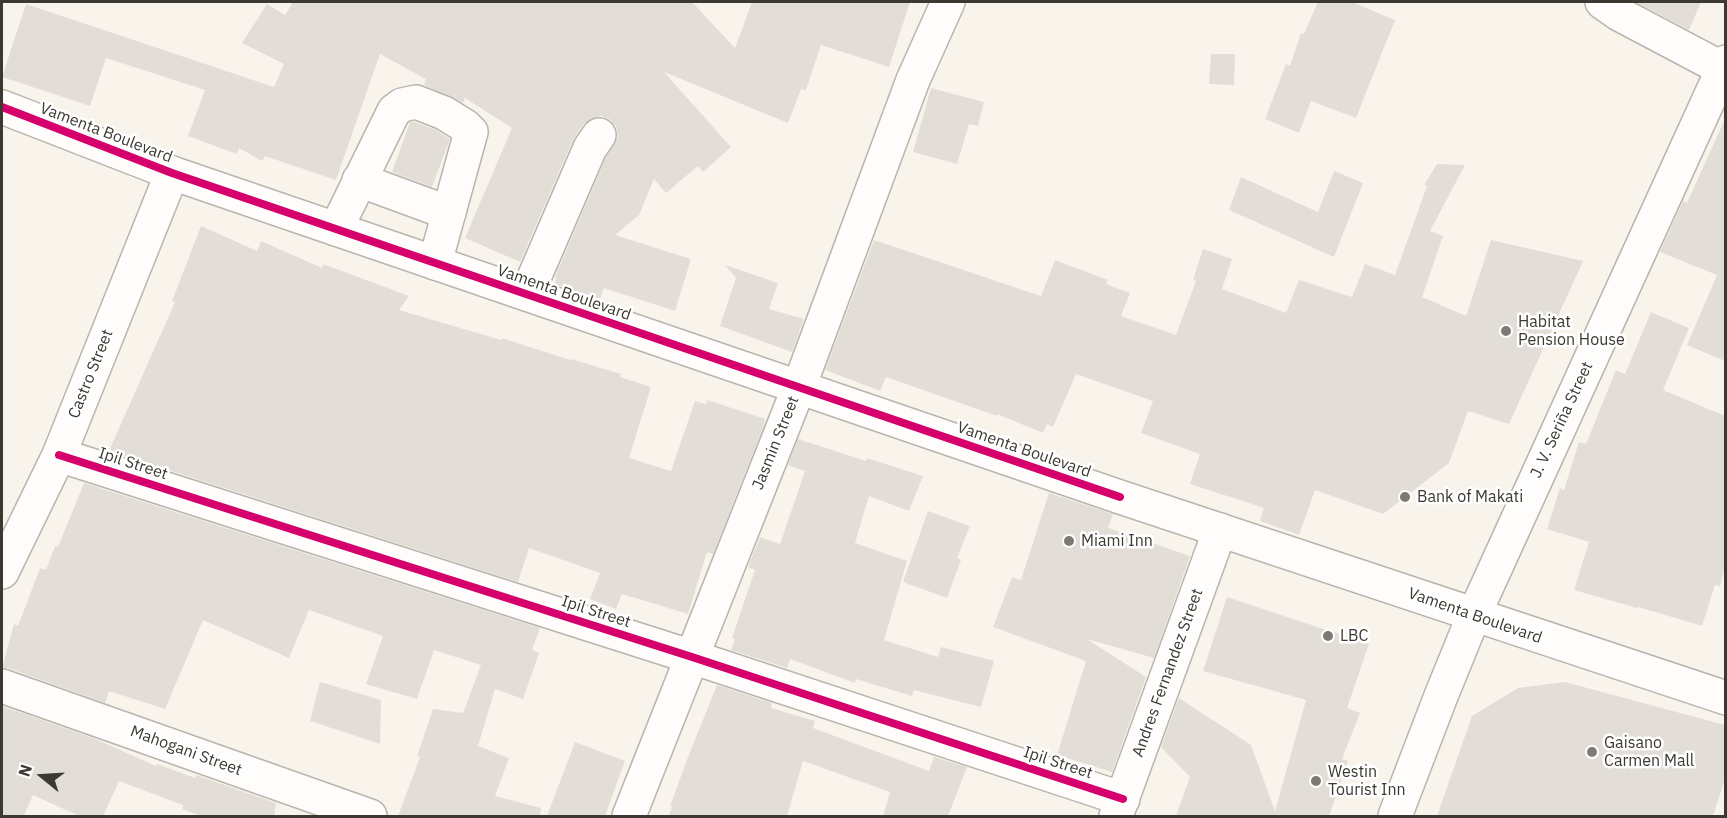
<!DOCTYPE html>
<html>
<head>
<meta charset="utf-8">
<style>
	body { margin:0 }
	#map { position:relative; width:1727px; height:818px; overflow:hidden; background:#f9f4eb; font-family:"IBM Plex Sans",sans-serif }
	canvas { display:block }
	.frame { position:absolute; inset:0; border:3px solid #3c3832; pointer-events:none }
	.north { position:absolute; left:12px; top:746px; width:60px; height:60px; -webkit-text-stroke:4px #fff; paint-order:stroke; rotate:288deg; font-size:16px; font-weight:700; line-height:24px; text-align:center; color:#3c3832 }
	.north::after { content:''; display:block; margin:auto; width:21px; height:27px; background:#3c3832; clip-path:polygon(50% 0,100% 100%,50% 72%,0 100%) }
</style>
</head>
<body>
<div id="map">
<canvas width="1727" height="818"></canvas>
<div class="frame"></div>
<div class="north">N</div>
</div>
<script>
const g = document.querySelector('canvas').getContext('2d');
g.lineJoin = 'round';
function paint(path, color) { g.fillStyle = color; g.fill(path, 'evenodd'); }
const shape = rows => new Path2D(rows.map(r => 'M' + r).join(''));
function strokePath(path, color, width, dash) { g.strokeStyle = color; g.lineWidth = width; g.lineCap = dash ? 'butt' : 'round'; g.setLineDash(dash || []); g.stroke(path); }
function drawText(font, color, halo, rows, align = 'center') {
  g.font = font + ' "IBM Plex Sans",sans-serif'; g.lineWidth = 5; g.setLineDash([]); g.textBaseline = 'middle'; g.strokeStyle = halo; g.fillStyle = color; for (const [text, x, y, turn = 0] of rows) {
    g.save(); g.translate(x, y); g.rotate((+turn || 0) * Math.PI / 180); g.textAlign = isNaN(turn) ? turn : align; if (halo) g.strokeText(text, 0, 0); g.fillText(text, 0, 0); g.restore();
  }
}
paint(shape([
	[293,2,692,2,735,48,752,2,910,2,889,67,821,45,806,90,801,89,788,123,664,72,731,147,703,172,698,166,666,193,654,179,639,215,615,235,691,259,675,311,604,288,600,299,554,284,557,278,555,277,606,157,618,137,616,126,609,119,601,116,592,118,584,124,573,140,520,262,465,238,512,128,465,98,463,103,424,85,426,79,380,54,336,180,265,156,262,161,239,148,237,154,188,136,205,90,106,58,90,106,2,77,26,4,274,87,284,64,242,43,267,4,285,15],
	[1318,2,1352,2,1395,20,1356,118,1311,101,1299,133,1265,119,1286,64,1290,66,1301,33,1304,34],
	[1635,2,1701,2,1689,30],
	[1211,54,1235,54,1234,85,1209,84],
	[931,88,984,102,978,126,969,124,957,164,913,152],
	[1725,119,1725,361,1687,345,1717,275,1660,252,1683,201,1687,203],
	[410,122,414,122,436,130,450,139,432,187,392,172],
	[1437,164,1465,165,1430,231,1443,236,1422,297,1466,316,1491,240,1583,261,1509,424,1468,411,1449,463,1383,514,1315,490,1299,535,1260,521,1264,508,1190,484,1200,454,1141,433,1153,401,1076,374,1053,427,1047,424,1043,433,997,414,997,416,886,377,880,391,825,370,874,240,1041,296,1055,260,1108,280,1106,284,1130,293,1121,316,1176,335,1196,281,1193,280,1203,249,1232,259,1222,289,1286,313,1299,280,1352,297,1365,264,1395,275,1427,186,1424,185],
	[1334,171,1363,183,1334,257,1229,210,1241,177,1318,212],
	[201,226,257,251,261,241,322,268,323,264,409,296,399,310,501,340,502,338,570,360,571,359,621,374,620,377,651,387,629,458,671,471,695,401,706,404,707,400,765,419,763,428,713,554,707,552,688,614,622,594,616,609,590,599,600,573,529,548,518,582,109,451,175,302,172,301],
	[725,265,778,283,769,309,804,319,792,352,720,326,736,278],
	[1651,312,1689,328,1663,390,1725,416,1725,567,1720,586,1715,585,1702,626,1638,607,1637,608,1574,590,1589,542,1547,529,1560,488,1564,490,1579,442,1586,444,1616,370,1625,374],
	[798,439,866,461,867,458,923,476,909,511,869,496,855,543,907,561,884,640,938,657,941,647,994,661,981,707,914,690,912,696,856,679,855,683,790,659,787,668,731,650,735,639,732,638,755,570,748,567,760,537,780,544,805,471,788,465],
	[84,483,540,628,532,650,539,653,523,699,495,689,478,746,509,758,495,796,541,808,540,816,398,816,420,757,417,756,433,709,463,713,481,665,434,650,417,699,366,684,383,636,309,610,289,658,203,620,165,709,109,691,105,703,8,668,2,668,14,624,18,626,40,568,46,570,55,546,58,547],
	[1049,493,1113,514,1108,528,1190,556,1154,658,1087,639,1146,677,1112,772,1057,755,1086,661,993,627,1012,577,1021,580],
	[928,511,970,526,957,558,961,560,947,598,903,582],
	[1227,597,1369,644,1347,708,1360,713,1342,759,1348,761,1329,816,1176,816,1190,777,1161,747,1179,698,1251,745,1275,811,1306,700,1203,671],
	[320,682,381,700,380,744,310,721],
	[1565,682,1725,725,1725,779,1713,816,1437,816,1472,716,1518,688],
	[717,685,772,703,771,708,815,721,813,728,929,771,934,757,967,767,948,816,883,816,890,792,803,761,787,816,669,816,672,807,670,806,688,757],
	[2,706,93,738,156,766,157,764,195,778,196,775,276,803,274,816,200,816,182,809,183,805,119,781,103,816,79,816,33,795,24,816,2,816],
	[575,742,625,761,605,816,547,816]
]), '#e3ddd8');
const minor = shape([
	[1602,2,1619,14,1723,69],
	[359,180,449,213],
	[336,229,394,111,402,105,416,102,444,113,465,126,471,132,435,263],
	[527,294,590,148,599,135],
	[59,455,692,657,1123,799],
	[2,572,59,455,172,173],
	[2,686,370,816],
	[629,816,799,387,913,80,948,2],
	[1116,816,1220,530]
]);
const major = shape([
	[2,107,172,173,1120,497,1726,698],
	[1395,816,1441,696,1474,615,1726,62]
]);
strokePath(minor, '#b9b4ad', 36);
strokePath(major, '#b9b4ad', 36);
strokePath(minor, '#fefdfc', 33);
strokePath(major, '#fefdfc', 33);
strokePath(shape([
	[2,107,172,173,1120,497],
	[59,455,692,657,1123,799]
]), '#d6006c', 8);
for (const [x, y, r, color] of [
	[1506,331,6,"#7e7a73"],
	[1405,497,6,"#7e7a73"],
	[1069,541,6,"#7e7a73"],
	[1328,636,6,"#7e7a73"],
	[1592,752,6,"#7e7a73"],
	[1316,781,6,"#7e7a73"]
]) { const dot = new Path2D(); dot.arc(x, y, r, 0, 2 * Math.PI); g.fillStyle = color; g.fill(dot); strokePath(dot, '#fff', 2); }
drawText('16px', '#3c3832', '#fff', [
	["Vamenta Boulevard",106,133,21],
	["Vamenta Boulevard",564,293,19],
	["Castro Street",91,374,-68],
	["J. V. Seriña Street",1562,420,-65],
	["Jasmin Street",776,443,-68],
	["Vamenta Boulevard",1024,450,19],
	["Ipil Street",133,464,18],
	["Ipil Street",596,612,18],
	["Vamenta Boulevard",1475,616,19],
	["Andres Fernandez Street",1168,673,-70],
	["Mahogani Street",186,751,20],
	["Ipil Street",1058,763,18]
]);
drawText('16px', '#3c3832', '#fff', [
	["Habitat",1518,322],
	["Pension House",1518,340],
	["Bank of Makati",1417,497],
	["Miami Inn",1081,541],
	["LBC",1340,636],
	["Gaisano",1604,743],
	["Carmen Mall",1604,761],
	["Westin",1328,772],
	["Tourist Inn",1328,790]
], 'left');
</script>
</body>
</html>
